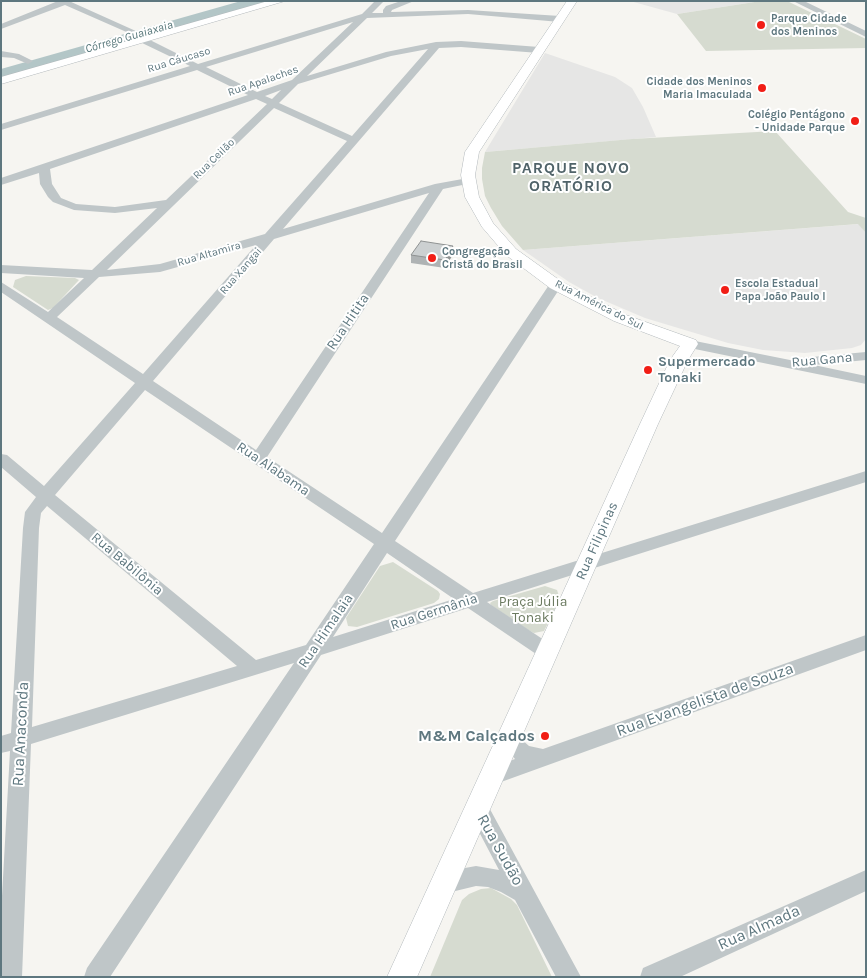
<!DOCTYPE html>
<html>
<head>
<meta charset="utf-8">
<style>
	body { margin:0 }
	#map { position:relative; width:867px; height:978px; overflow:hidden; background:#f6f5f1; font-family:Karla,sans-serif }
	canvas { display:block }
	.frame { position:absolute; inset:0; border:2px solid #5e777f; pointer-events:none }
</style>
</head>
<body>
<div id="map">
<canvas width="867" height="978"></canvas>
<div class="frame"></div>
</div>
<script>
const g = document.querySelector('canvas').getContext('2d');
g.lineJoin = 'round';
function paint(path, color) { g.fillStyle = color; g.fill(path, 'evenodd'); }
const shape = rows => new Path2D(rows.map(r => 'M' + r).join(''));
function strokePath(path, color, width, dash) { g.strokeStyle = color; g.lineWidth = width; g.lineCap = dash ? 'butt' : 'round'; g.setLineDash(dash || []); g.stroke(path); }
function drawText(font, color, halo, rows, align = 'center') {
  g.font = font + ' Karla,sans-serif'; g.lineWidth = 4; g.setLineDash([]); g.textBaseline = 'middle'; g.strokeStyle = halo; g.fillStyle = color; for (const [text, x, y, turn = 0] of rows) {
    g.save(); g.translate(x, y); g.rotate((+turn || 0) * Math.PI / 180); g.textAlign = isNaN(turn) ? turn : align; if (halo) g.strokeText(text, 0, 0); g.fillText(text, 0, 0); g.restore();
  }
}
paint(shape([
	[630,1,761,1,677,14],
	[545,53,615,77,632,88,643,107,656,137,485,152],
	[859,224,866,233,866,339,861,345,852,348,805,353,763,350,728,343,645,318,598,298,569,282,523,250]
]), '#e6e6e5');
paint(shape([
	[761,1,787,1,866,39,866,48,706,51,677,14],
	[775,131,848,212,866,218,866,233,858,224,523,250,502,226,491,208,485,196,482,179,482,168,485,152,632,139],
	[26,276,75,278,79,280,53,308,48,310,13,287,15,280],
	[393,562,438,591,440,594,439,599,434,603,357,627,348,626,346,618,380,566],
	[545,586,557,590,560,599,544,631,534,633,528,630,491,605,490,603,493,601],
	[491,888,511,899,517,905,552,977,430,977,462,900,469,894,481,889]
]), '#d6dbd0');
paint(shape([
	[241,1,265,1,263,4,1,79,1,69,241,1]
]), '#b3c6c7');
const major = shape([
	[268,1,285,1,1,84,1,77,268,1],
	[567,1,577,1,479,152,475,175,479,197,493,223,516,249,562,282,626,315,696,340,698,344,688,360,658,424,417,977,387,977,640,424,670,360,680,346,614,321,550,288,506,255,482,227,465,197,461,175,465,152,567,1]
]);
strokePath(major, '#b3b9bc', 1);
paint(shape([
	[58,1,69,1,138,32,131,34,65,5,1,29,1,24,58,1],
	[375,1,384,1,372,13,383,13,383,10,386,6,401,1,414,1,392,10,391,12,468,10,560,16,564,19,560,22,468,14,367,18,307,76,386,52,436,42,461,41,539,47,543,50,539,53,461,47,439,48,283,229,435,184,468,178,474,181,472,183,443,189,267,457,382,533,551,282,556,281,562,285,395,541,473,593,866,471,866,482,487,602,553,646,555,651,553,656,546,658,539,656,468,608,321,655,110,977,84,977,87,968,294,663,31,744,22,977,1,977,1,914,10,751,1,753,1,736,11,733,23,528,25,512,36,497,1,467,1,454,7,455,44,486,135,383,1,292,1,282,48,312,84,278,1,273,1,265,92,270,157,208,115,213,74,210,53,202,48,197,40,184,39,173,1,185,1,178,248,95,197,70,1,130,1,124,190,66,140,42,140,38,146,38,198,64,362,14,375,1],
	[353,22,292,80,257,92,206,67,353,22],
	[428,49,352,136,279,103,298,84,391,56,428,49],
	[281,90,272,99,265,96,281,90],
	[256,99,267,104,166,200,115,207,76,204,61,198,52,184,50,169,256,99],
	[274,108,347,141,265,234,160,264,107,270,274,108],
	[429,193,256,450,153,381,274,239,429,193],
	[256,245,143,374,57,317,99,277,160,272,256,245],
	[145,390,374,544,306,645,256,660,55,495,145,390],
	[47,506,237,666,32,727,39,528,41,513,47,506],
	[387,553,454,599,333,637,387,553],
	[793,1,804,1,866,31,866,37,793,1],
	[1,51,19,54,33,61,28,64,14,58,1,57,1,51],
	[690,340,795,361,801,358,866,352,866,360,814,365,866,376,866,384,685,347,683,344,690,340],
	[866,635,866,650,490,786,483,783,479,777,483,771,515,759,502,743,499,735,502,729,509,727,516,729,520,738,529,746,543,749,866,635],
	[477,798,485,800,581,977,556,977,515,900,501,892,488,887,476,886,443,894,435,890,432,883,435,876,443,872,476,866,499,870,466,807,469,800,477,798],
	[866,870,866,891,680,977,640,977,643,968,866,870]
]), '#bfc6c8');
paint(major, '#fff');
paint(shape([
	[453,246,453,254,445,268,411,263,411,255]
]), '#afb3b4');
paint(shape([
	[453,246,453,254,445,268,445,260]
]), '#8f9292');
const building = shape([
	[421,241,453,246,445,260,411,255,421,241]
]);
paint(building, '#ccd0d1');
strokePath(building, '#8f9292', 1);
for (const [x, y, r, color] of [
	[761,25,5,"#f11e16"],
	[762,88,5,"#f11e16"],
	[855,121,5,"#f11e16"],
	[432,258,5,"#f11e16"],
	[725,290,5,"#f11e16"],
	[648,370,5,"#f11e16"],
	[545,736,5,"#f11e16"]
]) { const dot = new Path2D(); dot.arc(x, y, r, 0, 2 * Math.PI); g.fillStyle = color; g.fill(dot); strokePath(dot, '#fff', 2); }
drawText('bold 11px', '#5e777f', '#fff', [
	["Parque Cidade",771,19],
	["dos Meninos",771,32],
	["Cidade dos Meninos",752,82,"right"],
	["Maria Imaculada",752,95,"right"],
	["Colégio Pentágono",845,115,"right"],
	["- Unidade Parque",845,128,"right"],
	["Congregação",442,252],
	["Cristã do Brasil",442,265],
	["Escola Estadual",735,284],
	["Papa João Paulo I",735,297]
], 'left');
drawText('11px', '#5e777f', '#fff', [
	["Rua Cáucaso",179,60,-17],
	["Rua Apalaches",263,81,-19],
	["Rua Ceilão",214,159,-44],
	["Rua Altamira",209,254,-16],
	["Rua Xangai",241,271,-49],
	["Rua América do Sul",599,305,27]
]);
drawText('italic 12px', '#58787b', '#fff', [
	["Córrego Guaiaxaia",129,37,-16]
]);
drawText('14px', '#5e777f', '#fff', [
	["Rua Hitita",348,322,-56],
	["Rua Gana",822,360,-5],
	["Rua Alabama",273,469,34],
	["Rua Filipinas",597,541,-66],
	["Rua Babilônia",127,564,40],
	["Rua Germânia",434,612,-18],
	["Rua Himalaia",326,631,-56]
]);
drawText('bold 14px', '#5e777f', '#fff', [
	["Supermercado",658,362],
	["Tonaki",658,378]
], 'left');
drawText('14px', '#6c7b61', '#fff', [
	["Praça Júlia",533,602],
	["Tonaki",533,618]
]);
g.letterSpacing = '1px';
drawText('bold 16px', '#506369', '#fff', [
	["PARQUE NOVO",571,168],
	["ORATÓRIO",571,186]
]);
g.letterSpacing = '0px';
drawText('16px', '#5e777f', '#fff', [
	["Rua Evangelista de Souza",705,700,-20],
	["Rua Anaconda",21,734,-87],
	["Rua Sudão",500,850,61],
	["Rua Almada",759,928,-24]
]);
drawText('bold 16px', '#5e777f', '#fff', [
	["M&M Calçados",535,736]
], 'right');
</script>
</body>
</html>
